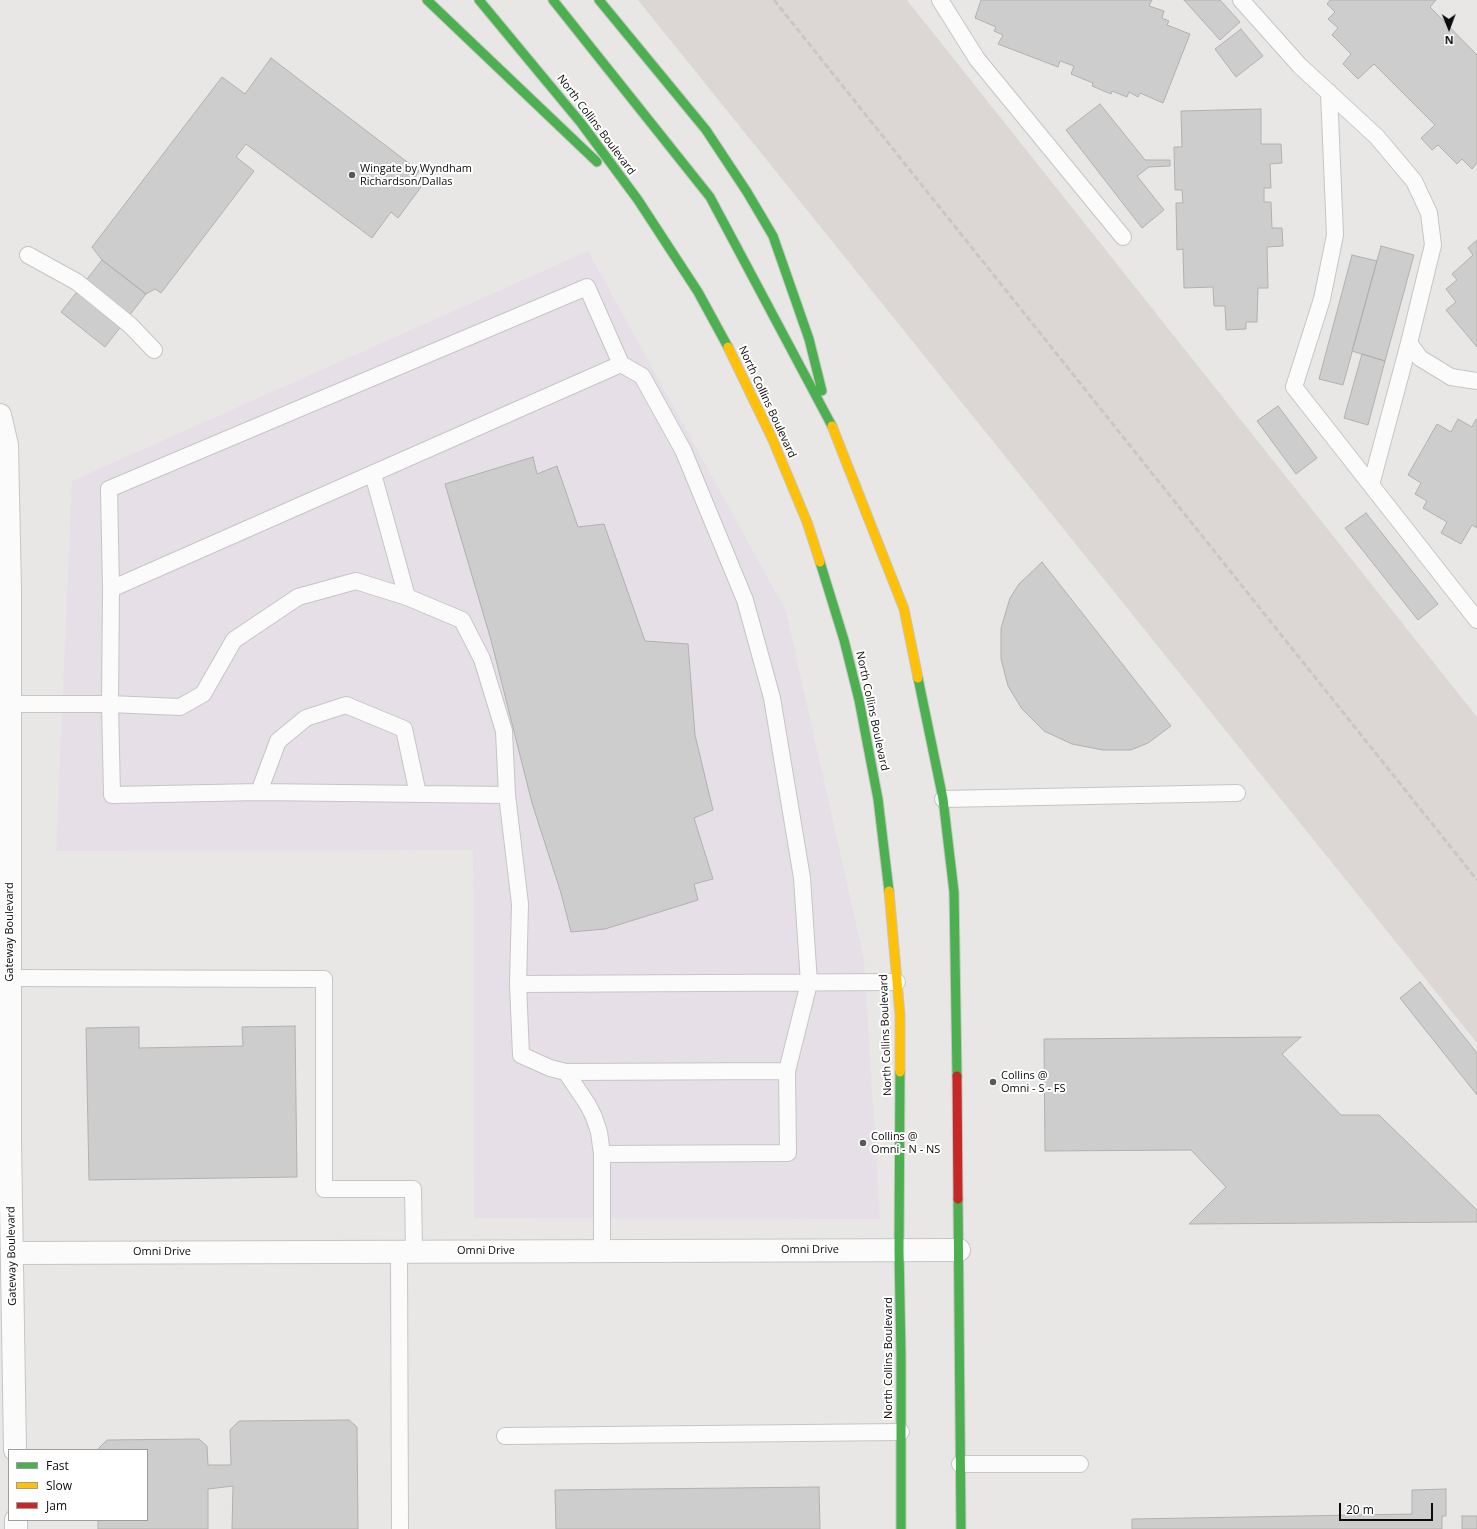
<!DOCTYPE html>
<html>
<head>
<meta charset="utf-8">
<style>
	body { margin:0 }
	#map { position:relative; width:1477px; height:1529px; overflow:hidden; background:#e8e7e6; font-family:"Open Sans",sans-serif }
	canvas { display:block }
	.legend { position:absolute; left:8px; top:1449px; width:140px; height:72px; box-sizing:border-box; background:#fff; border:1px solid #9e9d9d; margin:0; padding:5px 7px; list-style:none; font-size:12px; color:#0c0b0b }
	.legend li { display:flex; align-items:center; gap:8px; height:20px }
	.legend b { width:20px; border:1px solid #9e9d9d }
	.north { position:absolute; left:1429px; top:8px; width:40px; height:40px; -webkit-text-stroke:3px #fff; paint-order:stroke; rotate:179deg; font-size:11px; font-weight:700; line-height:16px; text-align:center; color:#0c0b0b }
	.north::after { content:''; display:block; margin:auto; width:14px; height:18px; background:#0c0b0b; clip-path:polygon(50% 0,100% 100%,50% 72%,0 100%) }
	.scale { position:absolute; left:1339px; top:1503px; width:94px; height:18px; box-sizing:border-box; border:2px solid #0c0b0b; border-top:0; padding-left:5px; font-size:12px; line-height:14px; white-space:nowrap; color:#0c0b0b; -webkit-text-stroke:3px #fff; paint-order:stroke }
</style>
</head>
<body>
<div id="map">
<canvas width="1477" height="1529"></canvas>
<ul class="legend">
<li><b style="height:5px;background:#4caf50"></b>Fast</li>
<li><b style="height:5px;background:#ffc107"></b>Slow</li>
<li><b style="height:5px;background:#c62828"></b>Jam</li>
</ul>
<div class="north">N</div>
<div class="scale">20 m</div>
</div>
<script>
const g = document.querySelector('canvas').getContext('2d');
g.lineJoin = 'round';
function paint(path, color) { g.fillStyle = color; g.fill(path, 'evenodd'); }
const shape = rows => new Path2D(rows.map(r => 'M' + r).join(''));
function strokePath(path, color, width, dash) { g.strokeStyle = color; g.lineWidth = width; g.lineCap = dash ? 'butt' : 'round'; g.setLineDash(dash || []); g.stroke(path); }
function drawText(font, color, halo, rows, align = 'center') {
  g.font = font + ' "Open Sans",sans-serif'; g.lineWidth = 4; g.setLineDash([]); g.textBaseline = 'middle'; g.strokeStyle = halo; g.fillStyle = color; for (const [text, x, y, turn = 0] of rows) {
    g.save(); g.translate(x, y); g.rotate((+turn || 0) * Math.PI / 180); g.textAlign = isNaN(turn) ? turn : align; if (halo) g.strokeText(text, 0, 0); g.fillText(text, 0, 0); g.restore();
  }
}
paint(shape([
	[588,251,786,611,864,959,880,1219,474,1218,473,850,56,851,72,481]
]), '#e7dfe8');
paint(shape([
	[638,0,907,0,1477,717,1477,1043]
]), '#dcd7d4');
const building = shape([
	[981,0,1152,0,1149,6,1164,11,1162,18,1169,21,1167,25,1190,34,1163,103,1140,93,1138,97,1129,92,1127,97,1112,91,1111,94,1092,86,1093,83,1071,74,1074,66,1060,61,1058,67,998,44,1003,35,994,31,996,27,975,18,981,0],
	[1184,0,1220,0,1240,22,1220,40,1184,0],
	[1330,0,1436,0,1430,7,1477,55,1477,163,1472,169,1462,159,1457,164,1438,145,1432,150,1421,138,1435,125,1374,64,1358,79,1343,64,1351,54,1332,35,1338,28,1328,19,1335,12,1327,4,1330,0],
	[1241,29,1263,56,1236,77,1215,49,1241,29],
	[271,58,419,171,413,180,421,187,398,218,391,212,372,238,246,144,236,157,254,171,161,293,155,289,146,294,102,260,92,247,222,77,245,94,271,58],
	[1100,104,1145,160,1170,160,1170,166,1149,167,1137,176,1164,210,1142,228,1066,130,1100,104],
	[1261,109,1261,144,1281,144,1282,163,1270,164,1271,188,1264,188,1264,202,1271,202,1272,228,1282,228,1283,246,1267,247,1268,288,1258,288,1257,322,1246,322,1246,329,1226,330,1225,306,1214,306,1213,287,1184,288,1183,249,1177,250,1176,203,1183,203,1182,190,1175,190,1174,147,1182,147,1181,111,1261,109],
	[1477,240,1477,347,1446,310,1456,302,1446,289,1457,280,1452,274,1473,255,1468,248,1477,240],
	[1381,246,1414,255,1385,361,1352,351,1381,246],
	[1352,255,1377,261,1343,385,1319,379,1352,255],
	[102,260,146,294,105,347,61,312,102,260],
	[1362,354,1385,361,1368,425,1344,418,1362,354],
	[1278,406,1317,458,1296,474,1257,421,1278,406],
	[1458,419,1472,427,1476,419,1477,420,1477,528,1472,525,1461,544,1441,533,1447,522,1423,508,1427,501,1415,494,1421,483,1408,475,1437,424,1451,432,1458,419],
	[533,457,537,474,557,466,578,527,604,524,645,641,688,644,695,735,713,810,694,818,713,879,694,884,698,900,605,929,571,932,561,893,532,803,491,640,445,484,533,457],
	[1366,513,1438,604,1418,620,1345,528,1366,513],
	[1042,562,1171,726,1148,743,1131,750,1103,750,1072,744,1044,731,1022,709,1008,686,1001,659,1001,628,1010,598,1019,584,1042,562],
	[1420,982,1477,1053,1477,1095,1400,998,1420,982],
	[295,1026,297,1177,89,1180,86,1028,139,1027,139,1048,243,1046,242,1027,295,1026],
	[1301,1037,1282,1054,1341,1115,1379,1115,1477,1210,1477,1222,1189,1224,1226,1187,1191,1150,1045,1151,1044,1039,1301,1037],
	[349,1420,357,1427,358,1529,232,1529,233,1486,208,1489,208,1529,98,1529,98,1520,147,1520,147,1450,97,1450,107,1440,199,1439,207,1446,208,1465,231,1465,230,1430,239,1421,349,1420],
	[819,1487,820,1529,556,1529,555,1490,819,1487],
	[1446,1489,1446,1516,1442,1516,1442,1529,1132,1529,1132,1519,1412,1514,1412,1490,1446,1489],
	[1462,1516,1477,1516,1477,1529,1462,1529,1462,1516]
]);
paint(building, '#cecdcd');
strokePath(building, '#b1b0af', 1);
const lane = shape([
	[940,0,977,59,1123,237],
	[1241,0,1300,66,1377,137,1414,181,1429,213,1433,245,1409,343,1371,485],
	[1329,92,1335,235,1322,299,1294,387,1477,620],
	[28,255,77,282,130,325,154,350],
	[1409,343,1420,358,1451,377,1477,381],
	[373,474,407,597,356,581,298,597,234,640,203,694,180,707,110,704,111,589,621,364,642,376,683,450,745,600,772,698,802,878,809,983,787,1071,788,1153,602,1154],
	[111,589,109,489,587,287,621,364],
	[407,597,462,620,482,659,504,731,507,795],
	[10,704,110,704,112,795,259,792,507,795,520,904,518,984,521,1055,550,1068,566,1072,588,1105,594,1117,599,1132,602,1154,602,1251],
	[259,792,278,741,306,718,346,705,404,729,418,794],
	[943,799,1237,793],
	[10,978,324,979,324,1189,413,1189,414,1252],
	[518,984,897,982],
	[566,1072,787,1071],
	[399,1252,400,1529],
	[505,1436,901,1432],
	[960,1464,1080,1464]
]);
const street = shape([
	[0,415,7,445,10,592,10,1142,15,1450],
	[13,1253,959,1250],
	[16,1520,16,1529]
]);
const fast = shape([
	[427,0,597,162],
	[479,0,581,123,638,200,698,292,728,347],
	[553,0,710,197,832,426],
	[599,0,706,130,747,192,773,236,809,339,822,391],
	[820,562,844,640,859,700,878,799,889,891],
	[918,678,943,799,954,892,957,1076],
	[900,1072,899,1250,901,1356,901,1529],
	[958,1199,961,1529]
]);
const slow = shape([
	[728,347,772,438,807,522,820,562],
	[832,426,904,609,918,678],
	[889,891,900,1015,900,1072]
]);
const jam = shape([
	[957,1076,958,1199]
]);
strokePath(lane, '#c6c5c4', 18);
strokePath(street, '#c6c5c4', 24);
strokePath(fast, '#c6c5c4', 11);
strokePath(slow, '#c6c5c4', 11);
strokePath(jam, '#c6c5c4', 11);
strokePath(lane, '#fcfbfb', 16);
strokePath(street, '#fcfbfb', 22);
strokePath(fast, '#4caf50', 9);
strokePath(slow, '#ffc107', 9);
strokePath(jam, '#c62828', 9);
strokePath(shape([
	[774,0,1477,880]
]), '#c8c7c7', 3, [6, 3]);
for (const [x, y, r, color] of [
	[352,175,4,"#595858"],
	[993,1082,4,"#595858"],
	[863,1143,4,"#595858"]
]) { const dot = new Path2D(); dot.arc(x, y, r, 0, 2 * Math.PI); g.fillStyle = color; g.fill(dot); strokePath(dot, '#fff', 1.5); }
drawText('11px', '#0c0b0b', '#fff', [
	["North Collins Boulevard",596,125,53],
	["North Collins Boulevard",767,402,65],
	["North Collins Boulevard",872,711,78],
	["Gateway Boulevard",10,932,-90],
	["North Collins Boulevard",886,1035,-92],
	["Omni Drive",810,1250],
	["Omni Drive",486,1251],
	["Omni Drive",162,1252],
	["Gateway Boulevard",12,1256,-91],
	["North Collins Boulevard",889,1358,-90]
]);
drawText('11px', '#0c0b0b', '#fff', [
	["Wingate by Wyndham",360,169],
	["Richardson/Dallas",360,182],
	["Collins @",1001,1076],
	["Omni - S - FS",1001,1089],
	["Collins @",871,1137],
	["Omni - N - NS",871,1150]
], 'left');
</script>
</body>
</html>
